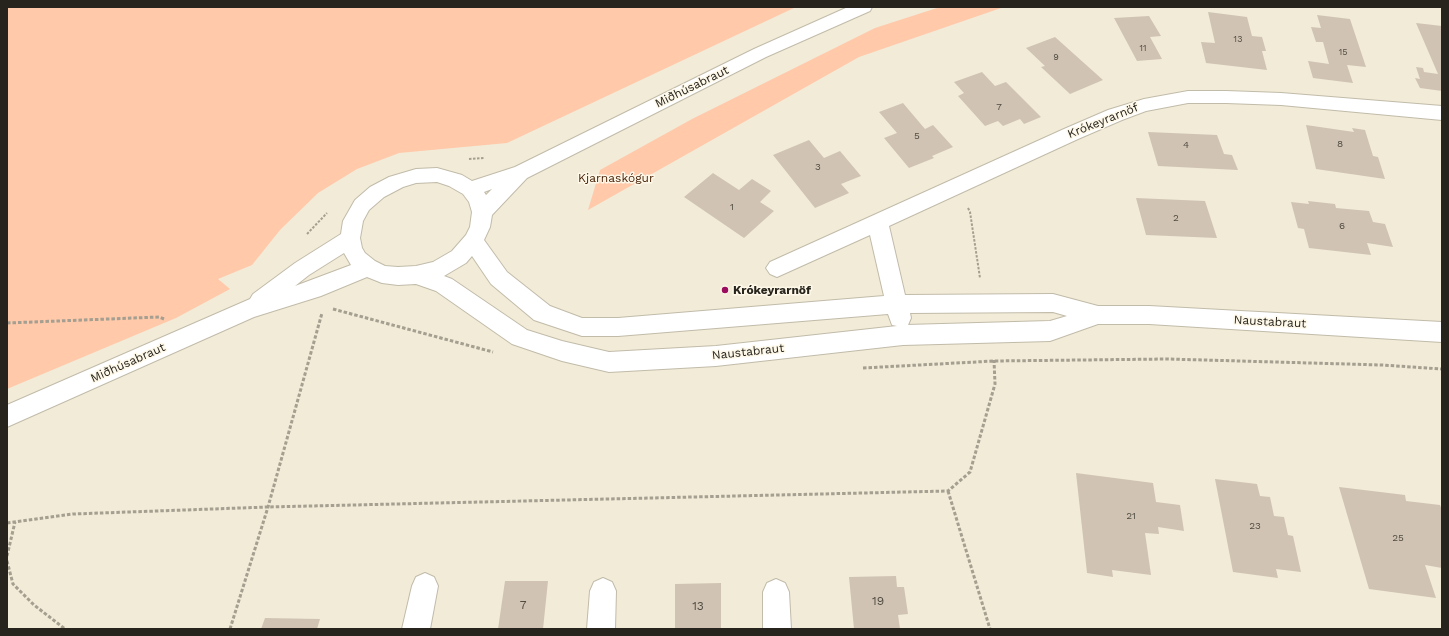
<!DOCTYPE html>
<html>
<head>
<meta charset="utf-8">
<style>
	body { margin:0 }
	#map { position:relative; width:1449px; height:636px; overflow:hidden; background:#f2ebd8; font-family:"Work Sans",sans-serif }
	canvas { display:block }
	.frame { position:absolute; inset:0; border:8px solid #26241d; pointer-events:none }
</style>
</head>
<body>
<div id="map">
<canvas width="1449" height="636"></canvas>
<div class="frame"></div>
</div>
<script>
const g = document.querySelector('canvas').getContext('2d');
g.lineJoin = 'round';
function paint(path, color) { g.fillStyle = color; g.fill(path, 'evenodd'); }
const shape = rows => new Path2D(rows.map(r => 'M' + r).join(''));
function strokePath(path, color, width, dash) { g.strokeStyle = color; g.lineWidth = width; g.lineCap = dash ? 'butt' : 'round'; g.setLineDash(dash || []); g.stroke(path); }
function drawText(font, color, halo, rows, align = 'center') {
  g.font = font + ' "Work Sans",sans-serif'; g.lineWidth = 3; g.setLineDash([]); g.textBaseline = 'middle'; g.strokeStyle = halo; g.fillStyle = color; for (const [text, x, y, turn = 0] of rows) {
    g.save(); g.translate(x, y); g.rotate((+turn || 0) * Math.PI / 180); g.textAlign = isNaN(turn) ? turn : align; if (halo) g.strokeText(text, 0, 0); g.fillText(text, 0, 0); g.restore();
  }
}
paint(shape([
	[7,7,796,7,507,143,399,153,357,169,318,193,280,230,252,265,218,279,230,289,176,318,7,389],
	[940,7,1004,7,859,57,588,210,600,170,692,119,875,28]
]), '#ffc9aa');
paint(shape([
	[1208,12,1247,17,1252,36,1262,37,1266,51,1262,51,1267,70,1206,63,1201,42,1215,43],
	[1317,15,1350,19,1366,67,1347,65,1353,83,1313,78,1308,61,1329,64,1323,42,1316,42,1311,27,1321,28],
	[1149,16,1161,36,1150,37,1162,59,1137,61,1114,18],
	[1416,23,1442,26,1442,91,1420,88,1415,78,1420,79,1416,67,1423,68,1424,72,1438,74],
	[1055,37,1103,80,1070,94,1041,67,1045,66,1026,48],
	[982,72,995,86,1006,82,1041,117,1024,124,1020,119,1003,126,998,121,985,126,958,96,964,93,954,82],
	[903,103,925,129,933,125,953,147,932,156,934,158,909,168,884,138,897,133,879,112],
	[1306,125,1354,132,1352,128,1365,130,1373,156,1378,157,1385,179,1316,169],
	[1148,132,1217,135,1224,154,1232,155,1238,170,1158,166],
	[809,140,824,158,840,151,861,176,841,184,849,193,815,208,773,155],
	[713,173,739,190,752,179,771,191,760,202,774,211,744,238,684,197],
	[1136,198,1205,201,1217,238,1146,235],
	[1308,201,1335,204,1336,208,1369,211,1373,222,1385,224,1393,247,1367,243,1371,255,1309,248,1304,229,1298,228,1291,202,1309,204],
	[1076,473,1153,483,1156,502,1180,505,1184,531,1158,527,1159,534,1145,533,1151,575,1112,570,1113,577,1087,573],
	[1215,479,1257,484,1260,496,1270,497,1274,516,1284,517,1288,535,1293,536,1301,572,1276,569,1278,578,1233,572],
	[1339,487,1405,495,1406,501,1440,505,1442,510,1442,568,1425,565,1436,598,1369,589],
	[896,576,897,587,904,587,908,614,898,615,900,629,854,629,849,577],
	[505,581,548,581,543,629,498,629],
	[721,583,721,629,675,629,675,584],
	[265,618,320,619,317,629,261,629]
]), '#d0c3b3');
const minor = shape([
	[848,7,872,7,870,11,766,57,527,178,492,215,490,227,484,240,507,272,550,306,582,318,618,318,884,296,870,235,777,277,770,274,766,268,770,262,1064,129,1108,110,1144,99,1188,91,1226,91,1281,93,1442,106,1442,120,1281,105,1226,103,1188,103,1146,111,1122,120,1078,139,889,226,905,295,1053,294,1098,306,1149,306,1442,322,1442,342,1149,324,1098,324,1050,341,903,345,716,366,609,372,562,361,512,344,436,291,416,284,398,285,382,283,367,277,321,296,254,317,7,427,7,405,250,299,253,294,295,263,341,234,343,221,355,200,370,187,389,177,416,169,437,168,462,175,472,181,515,167,754,49,848,7],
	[437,182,449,186,463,194,469,202,472,212,470,227,466,235,452,251,433,262,416,266,398,267,385,266,375,261,365,253,362,248,360,238,363,221,369,210,384,197,403,187,416,183,437,182],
	[492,189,486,195,484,192,492,189],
	[344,253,351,265,295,286,309,275,344,253],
	[472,256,491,284,534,320,582,336,618,336,888,314,892,325,897,326,716,346,609,352,562,341,527,330,452,279,444,276,466,263,472,256],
	[1053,312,1067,316,1050,321,906,325,908,325,911,318,910,313,1053,312],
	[425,573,434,577,438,586,430,629,402,629,412,586,416,577,425,573],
	[603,578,612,582,616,591,615,629,587,629,590,591,594,582,603,578],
	[776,579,785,583,789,592,791,629,763,629,763,592,767,583,776,579]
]);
strokePath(minor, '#c1bba9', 2);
strokePath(shape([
	[469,159,484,158],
	[968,208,970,212,980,278],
	[307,234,327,213]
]), '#a49f90', 2, [2.5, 1.5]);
strokePath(shape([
	[333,309,493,352],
	[7,323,159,317,164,319],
	[863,368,994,361,1168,359,1382,365,1442,369],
	[948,491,990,629],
	[7,523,73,514,268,507,948,491,970,472,995,384,994,360],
	[7,556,15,522],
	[7,561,13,584,34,605,65,629],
	[230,629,268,507,322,313]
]), '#a49f90', 3, [3.5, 2]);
paint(minor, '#fff');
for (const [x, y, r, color] of [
	[725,290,4,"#9a0c5d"]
]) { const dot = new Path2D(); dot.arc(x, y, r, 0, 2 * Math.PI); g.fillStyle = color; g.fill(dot); strokePath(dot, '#fef8e9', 1.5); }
drawText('9px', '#504c42', null, [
	["13",1238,39],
	["11",1143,48],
	["15",1343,52],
	["9",1056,57]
]);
drawText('10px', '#504c42', null, [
	["7",999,107],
	["5",917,136],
	["8",1340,144],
	["4",1186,145],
	["3",818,167],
	["1",732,207],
	["2",1176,218],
	["6",1342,226],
	["21",1131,516],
	["23",1255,526],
	["25",1398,538]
]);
drawText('12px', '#26241d', '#fef8e9', [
	["Miðhúsabraut",692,87,-26],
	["Krókeyrarnöf",1103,121,-22],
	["Naustabraut",1270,322,3],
	["Naustabraut",748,352,-6],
	["Miðhúsabraut",128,363,-24]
]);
drawText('12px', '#461f04', '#fef8e9', [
	["Kjarnaskógur",616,178]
]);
drawText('bold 12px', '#26241d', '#fef8e9', [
	["Krókeyrarnöf",733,290]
], 'left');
drawText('12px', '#504c42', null, [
	["19",878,601],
	["7",523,605],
	["13",698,606]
]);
</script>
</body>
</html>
